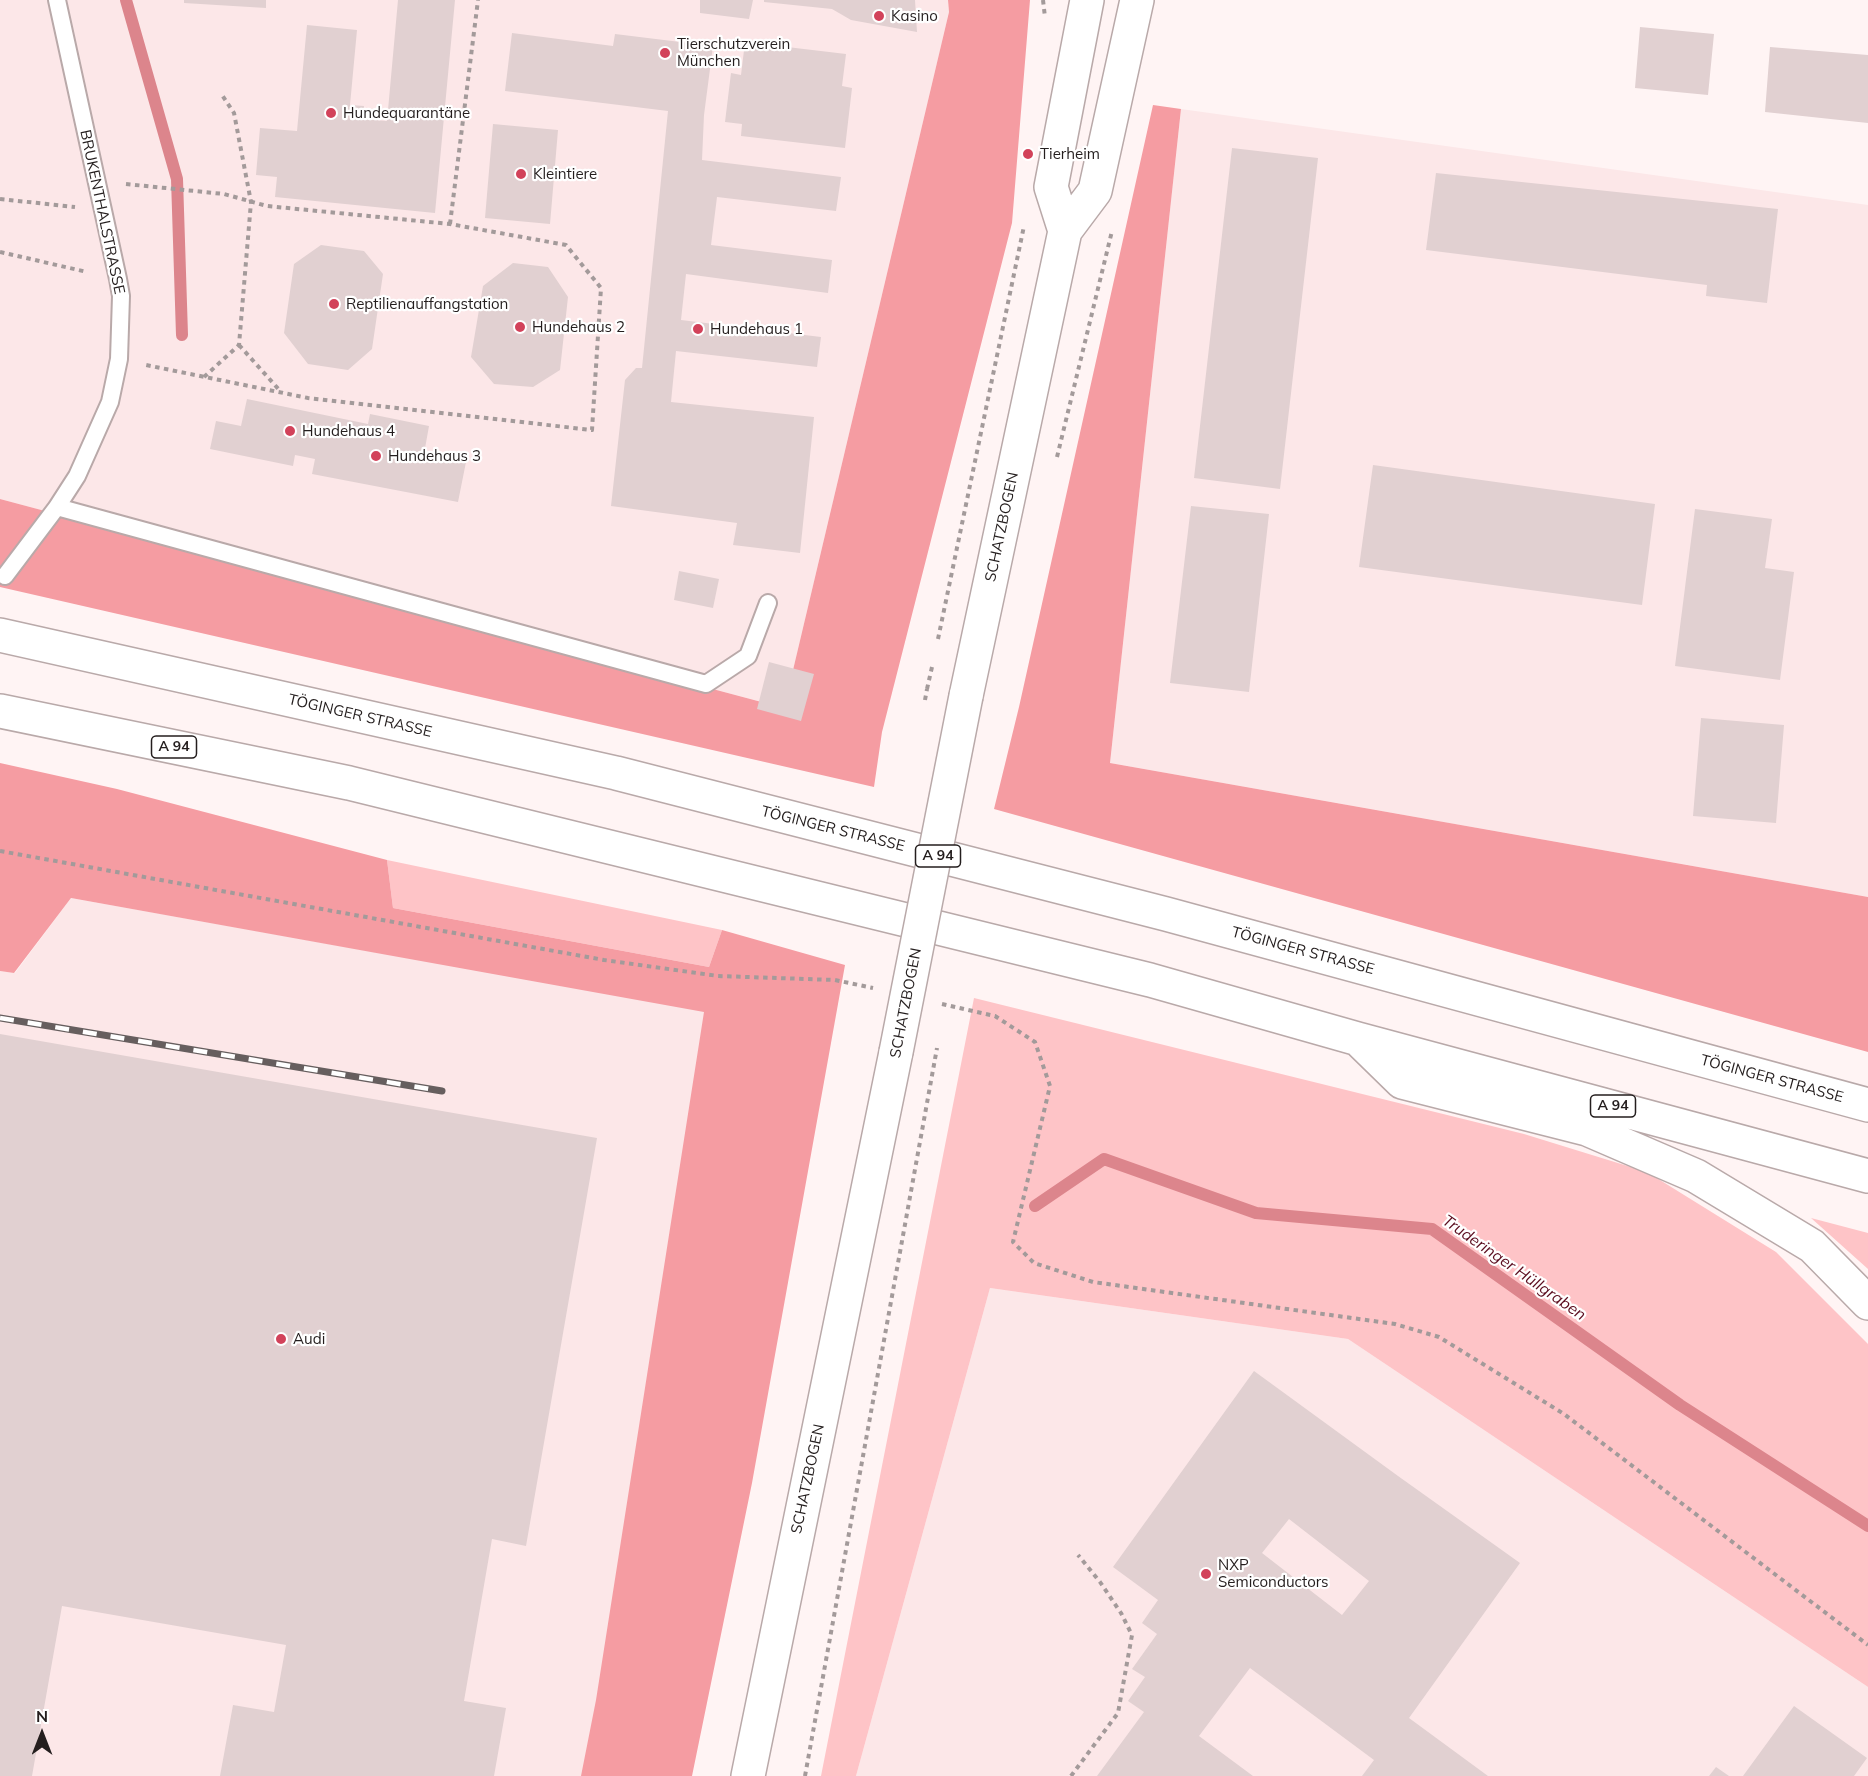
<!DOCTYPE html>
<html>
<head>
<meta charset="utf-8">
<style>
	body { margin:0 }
	#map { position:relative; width:1868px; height:1776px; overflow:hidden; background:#fff4f4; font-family:Mulish,sans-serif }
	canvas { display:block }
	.north { position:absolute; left:12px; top:1704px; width:60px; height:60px; -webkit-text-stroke:4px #fff; paint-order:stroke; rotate:0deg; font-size:16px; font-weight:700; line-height:24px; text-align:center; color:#241e1e }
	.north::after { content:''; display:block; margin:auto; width:21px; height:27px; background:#241e1e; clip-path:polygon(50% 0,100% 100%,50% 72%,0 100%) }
</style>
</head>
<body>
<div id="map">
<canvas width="1868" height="1776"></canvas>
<div class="north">N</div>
</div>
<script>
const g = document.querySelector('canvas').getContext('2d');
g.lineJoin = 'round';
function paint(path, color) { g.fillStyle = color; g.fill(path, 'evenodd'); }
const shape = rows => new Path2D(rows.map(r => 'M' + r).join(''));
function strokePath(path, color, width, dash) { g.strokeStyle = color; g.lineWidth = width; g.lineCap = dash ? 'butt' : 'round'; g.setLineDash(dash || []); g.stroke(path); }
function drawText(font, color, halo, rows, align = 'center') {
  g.font = font + ' Mulish,sans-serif'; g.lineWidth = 4.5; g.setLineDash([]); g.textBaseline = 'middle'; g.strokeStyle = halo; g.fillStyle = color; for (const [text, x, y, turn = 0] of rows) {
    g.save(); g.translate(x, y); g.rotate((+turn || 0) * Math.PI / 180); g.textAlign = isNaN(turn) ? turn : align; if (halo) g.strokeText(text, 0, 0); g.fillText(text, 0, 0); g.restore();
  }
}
paint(shape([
	[0,0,948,0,949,12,784,708,0,499],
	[1181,109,1868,205,1868,897,1110,763],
	[71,898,716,1013,631,1776,0,1776,0,971,15,973],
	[990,1288,1348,1339,1868,1687,1868,1776,856,1776]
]), '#fce7e8');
paint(shape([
	[387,860,722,930,709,967,393,908],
	[974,998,1524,1134,1647,1172,1776,1252,1868,1344,1868,1687,1348,1339,990,1288,856,1776,821,1776],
	[1811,1218,1868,1233,1868,1269]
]), '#fec4c7');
paint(shape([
	[948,0,1030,0,1012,223,882,732,874,787,0,587,0,499,784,708,949,12],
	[1153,105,1181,109,1110,763,1868,897,1868,1052,994,809,1019,707],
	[0,763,117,789,387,860,393,908,709,967,722,930,845,965,752,1483,692,1776,581,1776,596,1700,704,1012,71,898,14,973,0,971]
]), '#f59ca2');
strokePath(shape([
	[126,0,177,179,182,335],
	[1035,1206,1104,1159,1256,1213,1432,1229,1680,1405,1868,1526]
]), '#dc858c', 12);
paint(shape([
	[184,0,266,0,266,8,184,3],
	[398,0,455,0,435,213,275,197,277,177,256,175,260,128,297,131,307,25,357,30,350,105,364,106,362,119,387,121],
	[700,0,753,0,749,19,700,13],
	[764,0,915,0,917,32,851,20,832,9,764,2],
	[1640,27,1714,34,1708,95,1635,88],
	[512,33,613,46,615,34,713,46,704,115,702,160,841,177,836,211,717,197,711,245,832,260,828,293,686,274,681,320,821,337,817,367,676,351,671,402,814,417,800,553,733,545,737,523,611,506,625,380,636,368,642,368,668,111,505,91],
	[745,42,846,54,842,86,852,88,845,148,741,136,742,124,725,122,731,73,741,75],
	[1770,47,1868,55,1868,123,1765,112],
	[493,124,558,130,550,224,485,218],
	[1232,148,1318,158,1280,489,1194,478],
	[1436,173,1778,209,1767,303,1706,296,1707,285,1426,250],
	[321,245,364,251,383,274,372,349,348,370,308,364,284,333,294,264],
	[513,263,548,267,568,297,560,370,533,387,494,384,471,357,483,286],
	[247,399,368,424,370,414,429,426,424,454,466,462,458,502,312,474,315,459,295,455,293,466,210,449,216,421,241,426],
	[1373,465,1655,504,1642,605,1359,567],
	[1191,506,1269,514,1249,692,1170,683],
	[1695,509,1772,519,1765,568,1794,572,1780,680,1675,666],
	[679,571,719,579,713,608,674,600],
	[769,662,814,674,801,721,757,709],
	[1701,718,1784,725,1776,823,1693,816],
	[0,1034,597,1138,526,1546,492,1539,464,1701,506,1708,494,1776,220,1776,233,1705,274,1712,286,1645,62,1606,32,1776,0,1776],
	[1254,1371,1398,1476,1520,1563,1409,1718,1488,1776,1362,1776,1374,1760,1250,1668,1199,1736,1253,1776,1097,1776,1144,1712,1128,1701,1145,1677,1132,1669,1157,1634,1142,1623,1158,1600,1113,1567],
	[1289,1519,1369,1581,1342,1615,1262,1553],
	[1794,1706,1867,1758,1854,1776,1743,1776],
	[1716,1767,1729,1776,1709,1776]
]), '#e1d0d1');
const lane = shape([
	[57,507,706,684,748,656,768,603],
	[5,576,57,507,77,476,110,402,119,359,121,296,118,279,57,0]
]);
const secondary = shape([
	[1065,231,1051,187,1087,0],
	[966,696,1065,231,1095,191,1137,0],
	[748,1776,896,1052]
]);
const highway = shape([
	[0,635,616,773,1166,914,1868,1105],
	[0,711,349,783,1150,980,1358,1039,1868,1176],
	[1359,1040,1402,1082,1587,1129,1696,1176,1812,1246,1868,1303]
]);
strokePath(lane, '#b9a9a9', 20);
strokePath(secondary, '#b9a9a9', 36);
strokePath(highway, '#b9a9a9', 36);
strokePath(shape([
	[1043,0,1045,17],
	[126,184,224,194,267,206,450,224,566,245,601,288,592,430,308,398,146,365],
	[0,199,75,207],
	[450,224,478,0],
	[0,252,87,272],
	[239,345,282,393],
	[204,377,239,345,251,202,234,113,222,95],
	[1057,457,1112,231],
	[938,639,1024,226],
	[927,689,932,667],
	[0,851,604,960,718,976,835,980,873,988],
	[942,1004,995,1016,1035,1042,1050,1086,1013,1242,1034,1263,1093,1282,1395,1324,1439,1337,1564,1414,1868,1645],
	[805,1776,935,1059],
	[1071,1776,1118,1713,1132,1635,1121,1613,1100,1582,1078,1555]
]), '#a39a9a', 4, [4.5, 4.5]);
strokePath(lane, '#fff', 16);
strokePath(secondary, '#fff', 33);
strokePath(highway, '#fff', 33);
const rail = shape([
	[0,1018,442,1091]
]);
strokePath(rail, '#665e5e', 7);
strokePath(rail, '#fff', 4.5, [14]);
const secondaryBridge = shape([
	[896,1052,966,696]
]);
strokePath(secondaryBridge, '#b9a9a9', 36, []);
strokePath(shape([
	[925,700,927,689],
	[935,1059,937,1048]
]), '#a39a9a', 4, [4.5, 4.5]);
strokePath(secondaryBridge, '#fff', 33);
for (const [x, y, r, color] of [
	[879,16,6,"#d2425a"],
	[665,53,6,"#d2425a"],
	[331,113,6,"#d2425a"],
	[1028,154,6,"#d2425a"],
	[521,174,6,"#d2425a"],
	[334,304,6,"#d2425a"],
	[520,327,6,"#d2425a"],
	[698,329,6,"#d2425a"],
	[290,431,6,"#d2425a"],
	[376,456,6,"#d2425a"],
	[281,1339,6,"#d2425a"],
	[1206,1574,6,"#d2425a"]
]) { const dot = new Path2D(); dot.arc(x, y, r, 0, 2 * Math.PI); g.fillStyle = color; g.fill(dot); strokePath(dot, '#fff', 2); }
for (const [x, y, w] of [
	[174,747,45],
	[938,856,45],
	[1613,1106,45]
]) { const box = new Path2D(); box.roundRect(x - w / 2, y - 11, w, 22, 4.5); g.fillStyle = '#fff'; g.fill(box); strokePath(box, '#241e1e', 1.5); }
drawText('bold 14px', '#241e1e', null, [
	["A 94",174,747],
	["A 94",938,856],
	["A 94",1613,1106]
]);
drawText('15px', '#241e1e', '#fff', [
	["Kasino",891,16],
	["Tierschutzverein",677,44],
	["München",677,61],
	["Hundequarantäne",343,113],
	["Tierheim",1040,154],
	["Kleintiere",533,174],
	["Reptilienauffangstation",346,304],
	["Hundehaus 2",532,327],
	["Hundehaus 1",710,329],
	["Hundehaus 4",302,431],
	["Hundehaus 3",388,456],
	["Audi",293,1339],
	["NXP",1218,1565],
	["Semiconductors",1218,1582]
], 'left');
drawText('15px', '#241e1e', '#fff', [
	["BRUKENTHALSTRASSE",102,212,78],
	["SCHATZBOGEN",1002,527,-78],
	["TÖGINGER STRASSE",360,716,13],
	["TÖGINGER STRASSE",833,829,14],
	["TÖGINGER STRASSE",1303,951,15],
	["SCHATZBOGEN",906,1003,-79],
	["TÖGINGER STRASSE",1772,1079,15],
	["SCHATZBOGEN",808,1479,-78]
]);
drawText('italic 16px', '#5b0c1e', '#fff', [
	["Truderinger Hüllgraben",1514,1268,35]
]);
</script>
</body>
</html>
